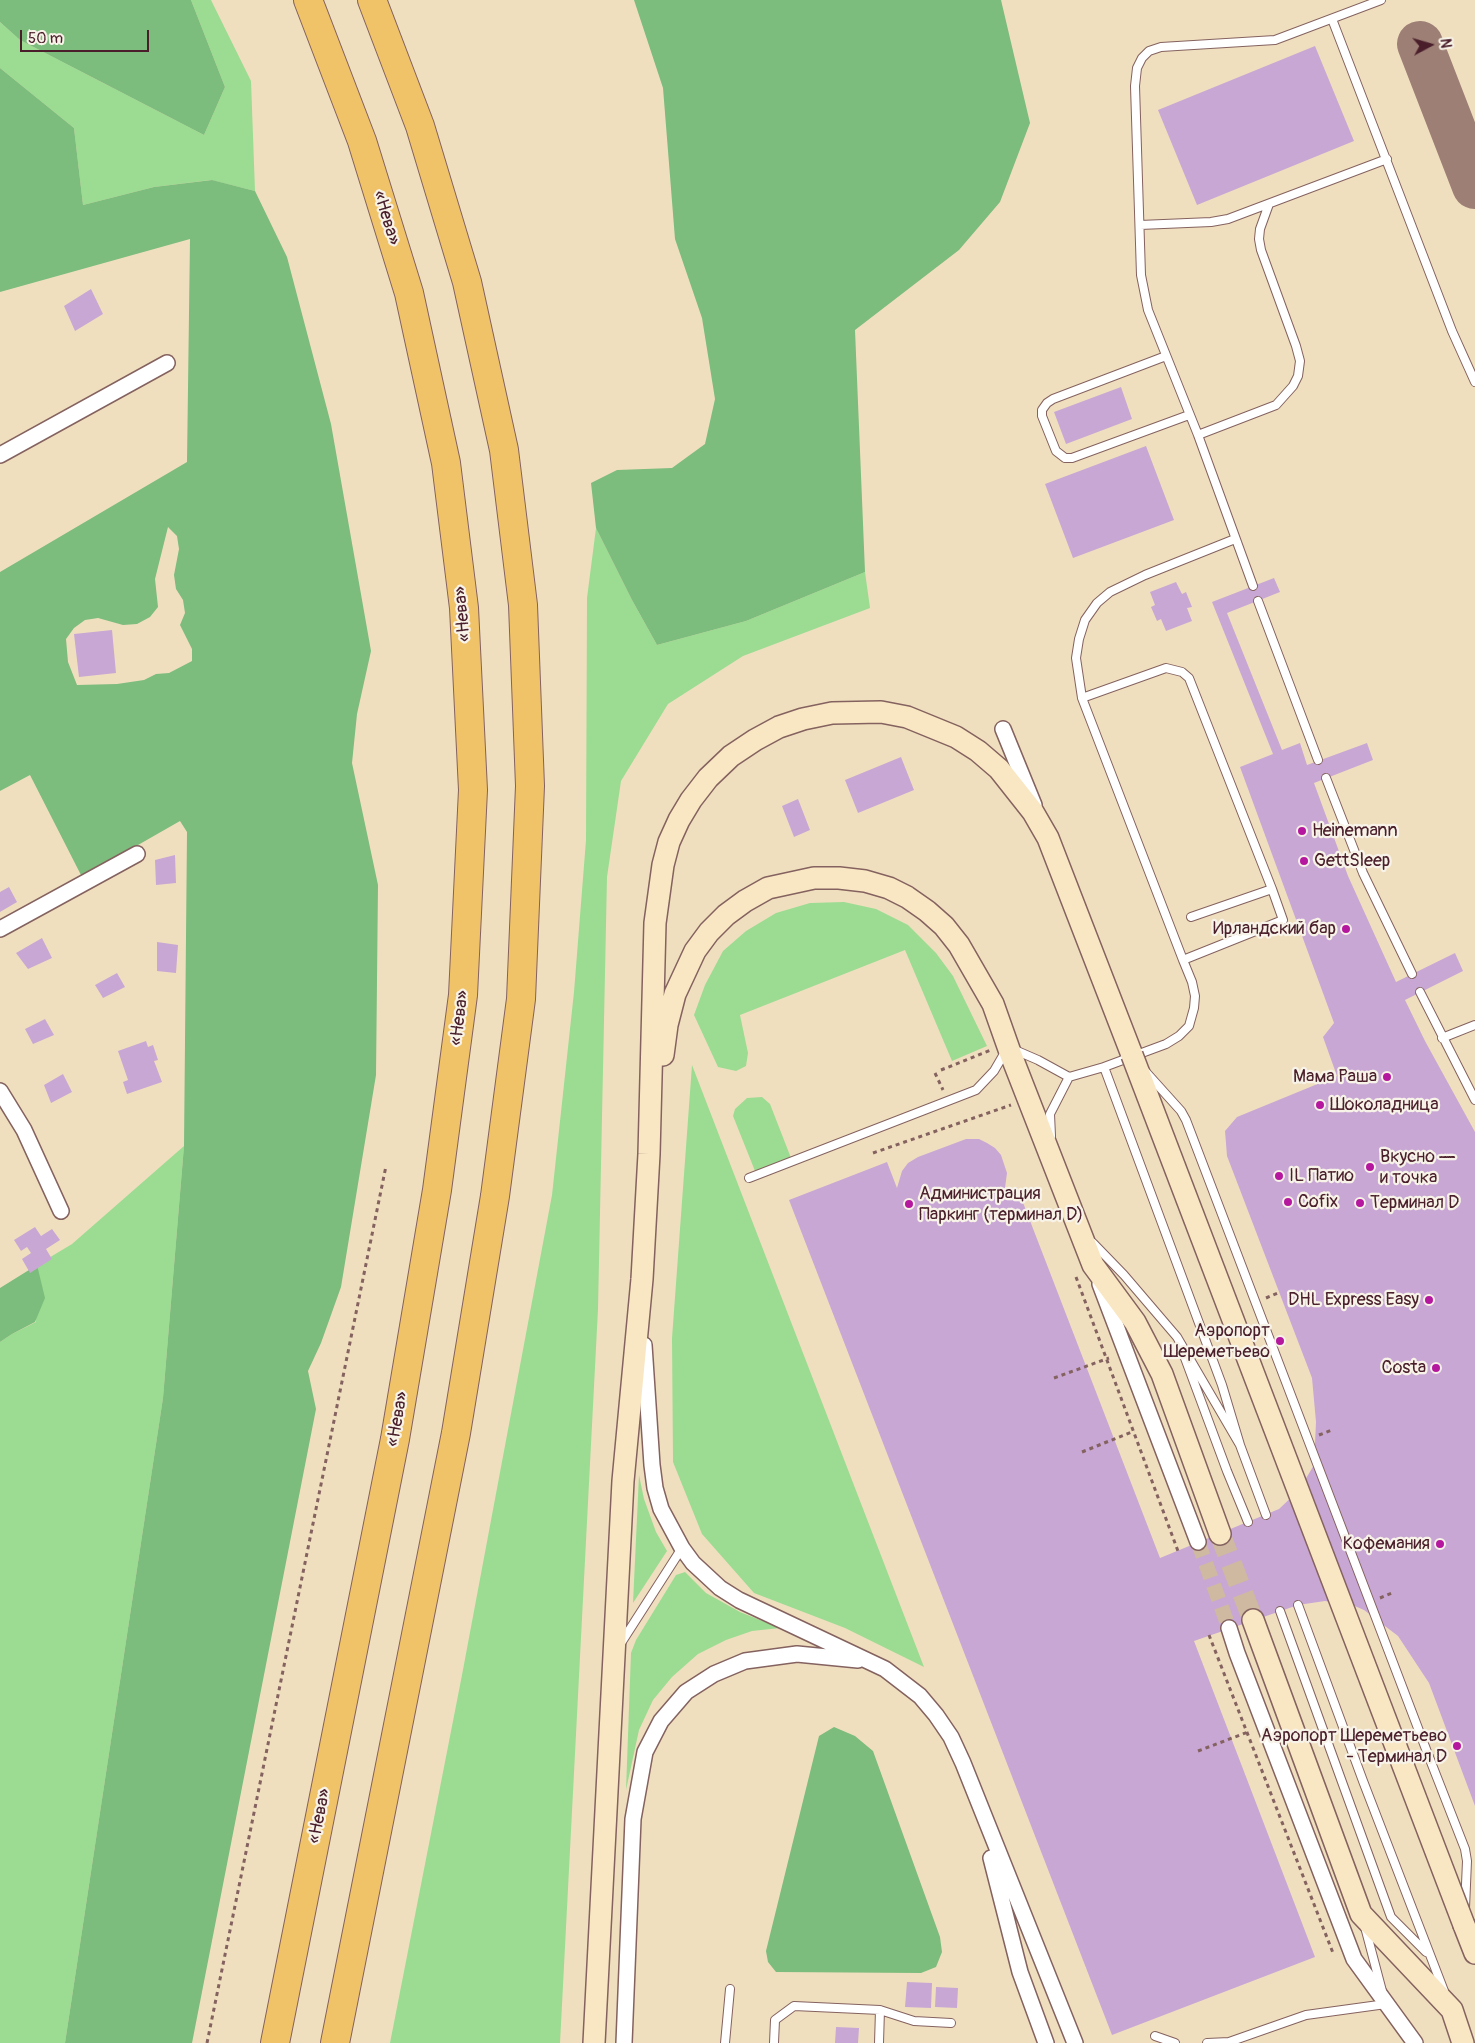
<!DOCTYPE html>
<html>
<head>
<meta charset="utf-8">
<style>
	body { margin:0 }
	#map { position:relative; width:1475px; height:2043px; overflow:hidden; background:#f0dfbf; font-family:Pangolin,sans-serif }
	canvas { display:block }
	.north { position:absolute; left:1405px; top:20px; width:50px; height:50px; -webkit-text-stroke:4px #f7f3e8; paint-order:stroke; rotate:84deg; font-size:14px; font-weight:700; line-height:20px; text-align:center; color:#4a1f2b }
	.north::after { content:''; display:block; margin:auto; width:18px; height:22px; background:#4a1f2b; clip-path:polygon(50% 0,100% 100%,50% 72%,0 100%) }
	.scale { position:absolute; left:20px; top:30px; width:129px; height:22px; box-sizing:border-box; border:2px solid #4a1f2b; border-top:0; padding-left:6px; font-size:15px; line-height:18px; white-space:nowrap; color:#4a1f2b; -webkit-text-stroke:4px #f7f3e8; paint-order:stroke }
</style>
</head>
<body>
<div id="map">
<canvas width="1475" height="2043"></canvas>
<div class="north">N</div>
<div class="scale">50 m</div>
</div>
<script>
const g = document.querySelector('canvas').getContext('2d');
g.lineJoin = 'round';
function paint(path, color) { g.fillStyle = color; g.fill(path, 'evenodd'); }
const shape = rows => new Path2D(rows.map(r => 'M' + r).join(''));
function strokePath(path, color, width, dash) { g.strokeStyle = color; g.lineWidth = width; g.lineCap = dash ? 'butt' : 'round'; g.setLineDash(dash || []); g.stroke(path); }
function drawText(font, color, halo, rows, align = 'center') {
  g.font = font + ' Pangolin,sans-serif'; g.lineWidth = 4.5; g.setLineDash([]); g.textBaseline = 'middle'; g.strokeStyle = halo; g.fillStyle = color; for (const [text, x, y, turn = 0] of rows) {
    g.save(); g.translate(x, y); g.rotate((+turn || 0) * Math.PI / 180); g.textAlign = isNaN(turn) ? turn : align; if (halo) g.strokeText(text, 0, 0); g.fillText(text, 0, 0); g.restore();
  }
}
paint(shape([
	[191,0,211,0,251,81,255,191,211,180,154,187,83,205,74,128,0,68,0,22,20,40,204,135,225,87],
	[596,528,632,600,657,645,746,621,865,572,870,608,743,656,668,704,621,781,607,877,598,1309,560,2043,390,2043,462,1675,552,1195,574,992,586,840,587,598],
	[844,902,876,909,908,925,936,953,953,976,987,1046,952,1061,905,950,740,1015,748,1053,746,1066,736,1071,718,1067,694,1015,705,985,723,951,746,931,776,913,810,903],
	[692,1065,924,1667,845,1628,754,1593,702,1534,673,1462,672,1338],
	[762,1097,770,1104,791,1158,755,1171,733,1116,735,1109,747,1098],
	[184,1146,163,1398,65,2043,0,2043,0,1342,12,1334,36,1322,37,1265,72,1244],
	[639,1475,644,1499,656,1532,667,1551,633,1603],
	[685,1572,706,1593,740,1612,780,1628,752,1631,726,1640,698,1654,672,1677,653,1700,639,1730,626,1790,631,1653,636,1640,676,1575]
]), '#9bdc92');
paint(shape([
	[0,0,191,0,225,87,204,135,20,40,0,22],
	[634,0,1001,0,1030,123,1000,202,959,250,855,330,865,572,746,621,657,645,632,600,596,528,591,483,617,470,672,468,705,444,715,399,702,318,675,239,663,88],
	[0,68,74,128,83,205,154,187,212,180,255,191,287,257,331,424,371,651,357,714,352,763,378,885,376,1075,341,1287,321,1343,308,1371,316,1409,192,2043,65,2043,163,1398,184,1146,187,832,180,821,82,877,30,775,0,791,0,572,187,462,190,239,0,292],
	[168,527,177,536,179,549,174,575,176,589,183,600,185,613,180,625,192,649,192,661,169,673,156,674,144,680,117,684,77,685,68,662,66,639,74,628,85,620,98,618,123,625,137,624,150,617,158,607,155,579],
	[37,1265,45,1298,35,1322,12,1334,0,1342,0,1288],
	[834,1727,855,1736,873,1751,940,1937,942,1952,936,1967,921,1973,776,1972,768,1962,766,1951,819,1736]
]), '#7cbc7c');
strokePath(shape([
	[1420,44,1475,186]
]), '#9d7f75', 46);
paint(shape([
	[1315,46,1354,141,1197,205,1158,110],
	[91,289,103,314,75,331,64,306],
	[1121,387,1132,419,1066,444,1054,412],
	[1146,446,1174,520,1073,558,1045,484],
	[1274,578,1280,592,1227,613,1282,750,1300,743,1307,765,1367,743,1373,760,1314,783,1348,876,1396,982,1455,953,1463,971,1405,1000,1425,1041,1475,1132,1475,1806,1429,1683,1398,1636,1364,1610,1350,1604,1325,1601,1298,1605,1194,1641,1315,1957,1112,2035,789,1200,887,1162,897,1188,902,1171,908,1163,918,1157,966,1139,979,1139,987,1143,995,1148,1001,1155,1007,1173,1005,1188,1000,1194,1017,1187,1160,1558,1279,1509,1299,1490,1314,1465,1316,1422,1312,1378,1227,1156,1225,1131,1237,1117,1337,1076,1323,1037,1334,1023,1240,767,1273,754,1212,602],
	[1176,582,1182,594,1186,592,1192,607,1187,608,1192,621,1166,631,1161,619,1157,621,1151,607,1155,605,1150,592],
	[112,630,116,673,79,677,74,634],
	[901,757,914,790,858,813,845,780],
	[798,799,810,830,794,837,782,806],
	[175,855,176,883,156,885,155,860],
	[9,887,17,902,0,912,0,892],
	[42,938,52,958,28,969,16,953],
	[157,942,178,945,176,973,157,971],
	[117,973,125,987,103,998,95,985],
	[45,1019,54,1035,33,1044,25,1029],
	[146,1041,148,1047,153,1045,158,1060,154,1061,162,1082,127,1094,123,1082,128,1080,118,1051],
	[63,1074,72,1092,51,1103,44,1085],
	[35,1227,41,1236,52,1229,60,1240,46,1249,52,1259,30,1273,22,1259,31,1253,27,1247,21,1251,14,1240],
	[907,1982,932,1983,931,2008,905,2007],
	[936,1987,958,1988,957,2008,935,2007],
	[836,2027,859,2028,858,2043,835,2043]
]), '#c8a7d4');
strokePath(shape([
	[1198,1542,1229,1628]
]), '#cfb9a1', 15, [15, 8]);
strokePath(shape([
	[1220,1534,1253,1620]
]), '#cfb9a1', 21, [21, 11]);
const lane = shape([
	[1332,19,1452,331,1475,382],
	[1140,225,1211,222,1228,219,1387,159],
	[1166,356,1053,399,1047,403,1042,410,1042,416,1056,451,1065,458,1072,458,1189,415],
	[1198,435,1276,405,1293,386,1298,376,1300,361,1296,346,1261,250,1259,239,1260,229,1269,204],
	[1253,586,1198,435,1148,310,1141,275,1135,86,1137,68,1142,58,1149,51,1161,47,1275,40,1381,0],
	[1258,601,1318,760],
	[1082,698,1076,658,1079,639,1085,620,1097,603,1110,592,1145,575,1235,539],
	[1326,778,1363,873,1412,974],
	[1183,960,1082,698,1166,668,1182,672,1189,678,1272,889],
	[1420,992,1475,1100],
	[1442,1038,1475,1025],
	[1104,1067,1222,1385,1240,1445],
	[1069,1077,1104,1067,1166,1044,1179,1036,1189,1026,1194,1008,1195,996,1192,982,1183,960,1283,920,1272,889,1191,917],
	[749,1178,976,1090,994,1071,1008,1047,1038,1060,1069,1077,1050,1114,1051,1136],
	[1093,1243,1124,1275,1177,1337,1240,1445,1266,1515],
	[1185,1358,1227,1471,1248,1522],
	[1298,1605,1363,1781,1444,1991],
	[1280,1611,1391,1917,1426,1952],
	[621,1643,682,1548],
	[1429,1757,1465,1849,1467,1861,1465,1908],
	[1365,1927,1382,1991],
	[1155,2036,1175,2043],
	[725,2043,730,1989],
	[774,2043,775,2020,794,2006,880,2010,914,2021,951,2023],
	[879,2043,880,2010],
	[1207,2043,1229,2042,1306,2015,1386,2004]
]);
const street = shape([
	[0,455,167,363],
	[1003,729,1034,805],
	[0,929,137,854],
	[0,1091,24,1130,61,1211],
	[1100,1284,1198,1542],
	[644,1345,652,1465,655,1488,661,1509,682,1548,693,1563,720,1588,739,1600,885,1669,920,1696,936,1715,951,1737,963,1763,1075,2043],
	[1229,1628,1237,1653,1354,1959,1415,2043],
	[991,1858,1020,1972,1046,2043],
	[624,2043,633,1819,645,1752,661,1721,686,1692,714,1674,745,1661,797,1654,858,1660]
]);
const secondary = shape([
	[663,1055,667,1025,675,994,695,951,709,932,726,915,745,901,768,888,814,878,839,878,865,881,889,888,907,897,927,911,944,926,959,945,993,1004,1011,1055,1093,1265,1135,1322,1162,1374,1220,1534],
	[1253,1620,1361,1914,1452,2010,1463,2043],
	[1464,1925,1475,1953],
	[594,2043,623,1481,642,1279,649,1154,655,923,663,865,669,842,679,820,691,800,708,778,731,756,755,740,779,727,803,719,832,713,881,712,907,717,956,737,978,751,999,769,1033,812,1048,838,1132,1055]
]);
const highway = shape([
	[275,2043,395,1439,437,1190,463,995,473,790,464,608,446,463,409,293,362,141,308,0],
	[335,2043,456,1433,495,1196,521,999,530,786,523,605,504,450,467,282,420,126,372,0]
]);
strokePath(lane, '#84625f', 10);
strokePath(street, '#84625f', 18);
strokePath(secondary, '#84625f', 24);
strokePath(highway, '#84625f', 30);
strokePath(shape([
	[941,1070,991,1050],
	[935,1073,943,1090],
	[873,1153,1011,1105],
	[1076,1277,1178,1551],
	[1266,1298,1280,1292],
	[1054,1378,1109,1358],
	[1319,1435,1332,1430],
	[1082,1452,1134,1431],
	[1380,1598,1392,1593],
	[1209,1635,1333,1953],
	[1198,1751,1248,1732],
	[207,2043,386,1166]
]), '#84625f', 3, [4, 4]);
strokePath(lane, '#fff', 8);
strokePath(street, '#fff', 15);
strokePath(secondary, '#f9e7c3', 21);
strokePath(highway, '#f1c369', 28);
const laneBridge = shape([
	[1145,1071,1181,1111,1186,1120,1429,1757]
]);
const secondaryBridge = shape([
	[1132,1055,1464,1925]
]);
strokePath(laneBridge, '#84625f', 10, []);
strokePath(secondaryBridge, '#84625f', 24, []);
strokePath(laneBridge, '#fff', 8);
strokePath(secondaryBridge, '#f9e7c3', 21);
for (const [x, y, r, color] of [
	[1302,831,5,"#b5179e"],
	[1304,861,5,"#b5179e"],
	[1346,929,5,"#b5179e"],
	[1387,1077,5,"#b5179e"],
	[1320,1105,5,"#b5179e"],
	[1370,1167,5,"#b5179e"],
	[1279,1176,5,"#b5179e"],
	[1288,1202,5,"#b5179e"],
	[1360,1203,5,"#b5179e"],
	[909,1204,5,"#b5179e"],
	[1429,1300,5,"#b5179e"],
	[1280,1341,5,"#b5179e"],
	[1436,1368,5,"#b5179e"],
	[1440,1544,5,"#b5179e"],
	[1457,1746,5,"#b5179e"]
]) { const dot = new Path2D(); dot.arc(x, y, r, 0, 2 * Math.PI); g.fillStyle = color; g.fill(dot); strokePath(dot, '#f7f3e8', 2); }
drawText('18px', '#4a1f2b', '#f7f3e8', [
	["«Нева»",386,218,73],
	["«Нева»",463,614,-95],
	["«Нева»",460,1018,-83],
	["«Нева»",398,1419,-80],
	["«Нева»",320,1816,-79]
]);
drawText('18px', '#4a1f2b', '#f7f3e8', [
	["Heinemann",1312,831],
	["GettSleep",1314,861],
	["Ирландский бар",1336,929,"right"],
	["Мама Раша",1377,1077,"right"],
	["Шоколадница",1330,1105],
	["Вкусно —",1380,1157],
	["и точка",1380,1178],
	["IL Патио",1289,1176],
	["Администрация",919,1194],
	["Паркинг (терминал D)",919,1215],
	["Cofix",1298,1202],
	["Терминал D",1370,1203],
	["DHL Express Easy",1419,1300,"right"],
	["Аэропорт",1270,1331,"right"],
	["Шереметьево",1270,1352,"right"],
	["Costa",1426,1368,"right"],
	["Кофемания",1430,1544,"right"],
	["Аэропорт Шереметьево",1447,1736,"right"],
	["- Терминал D",1447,1757,"right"]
], 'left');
</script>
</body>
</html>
